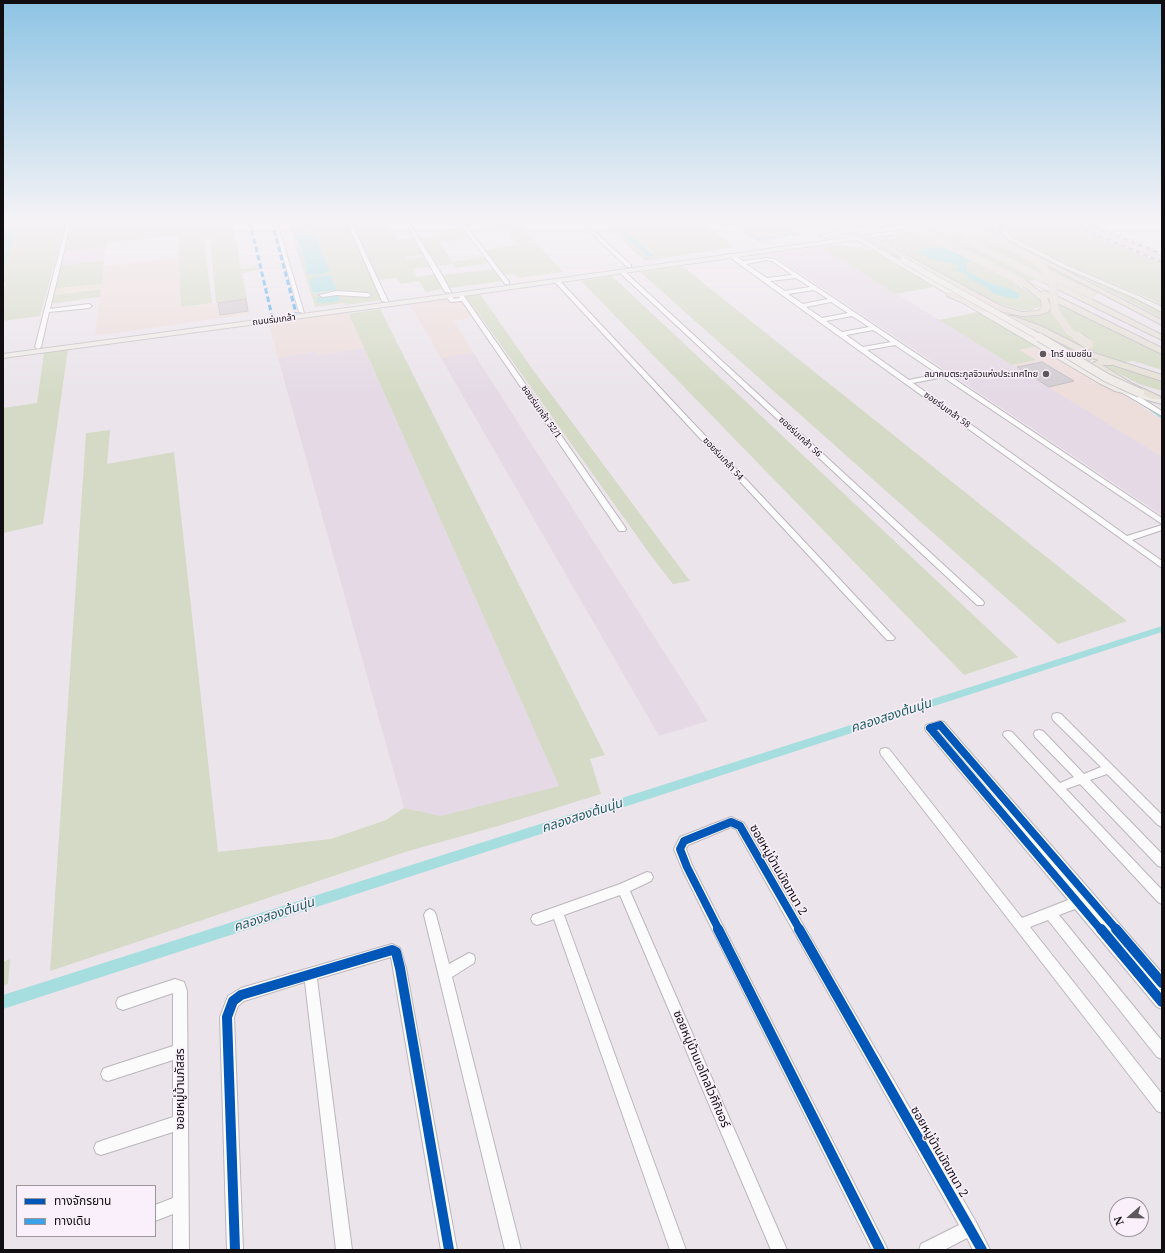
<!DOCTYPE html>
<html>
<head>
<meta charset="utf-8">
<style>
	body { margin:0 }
	#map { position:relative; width:1165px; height:1253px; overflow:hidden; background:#ebe5eb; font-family:"Noto Serif","Noto Sans Thai",serif }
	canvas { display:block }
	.frame { position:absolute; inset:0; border:4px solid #110e11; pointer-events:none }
	.legend { position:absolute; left:16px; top:1185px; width:140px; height:52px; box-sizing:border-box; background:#faf0fb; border:1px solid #9d969d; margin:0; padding:5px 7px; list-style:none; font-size:12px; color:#110e11 }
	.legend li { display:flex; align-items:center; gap:8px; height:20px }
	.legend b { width:20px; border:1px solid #9d969d }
	.north { position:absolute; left:1109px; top:1197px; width:40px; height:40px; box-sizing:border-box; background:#faf0fb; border:1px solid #9d969d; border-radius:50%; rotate:250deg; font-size:11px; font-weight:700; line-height:16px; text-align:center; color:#110e11 }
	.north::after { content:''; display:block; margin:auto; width:14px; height:18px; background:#5d595d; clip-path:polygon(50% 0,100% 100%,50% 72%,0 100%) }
</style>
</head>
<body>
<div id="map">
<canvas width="1165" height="1253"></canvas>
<div class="frame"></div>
<ul class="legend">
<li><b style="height:5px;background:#0057b8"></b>ทางจักรยาน</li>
<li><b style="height:5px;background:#3da1ea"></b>ทางเดิน</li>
</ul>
<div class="north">N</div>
</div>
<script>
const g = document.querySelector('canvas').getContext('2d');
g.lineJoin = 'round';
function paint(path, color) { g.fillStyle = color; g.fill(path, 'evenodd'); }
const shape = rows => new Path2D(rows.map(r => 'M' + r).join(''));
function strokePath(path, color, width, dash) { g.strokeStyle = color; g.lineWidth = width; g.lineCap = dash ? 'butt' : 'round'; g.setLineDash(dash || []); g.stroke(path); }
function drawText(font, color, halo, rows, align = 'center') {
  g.font = font + ' "Noto Serif","Noto Sans Thai",serif'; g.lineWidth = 3; g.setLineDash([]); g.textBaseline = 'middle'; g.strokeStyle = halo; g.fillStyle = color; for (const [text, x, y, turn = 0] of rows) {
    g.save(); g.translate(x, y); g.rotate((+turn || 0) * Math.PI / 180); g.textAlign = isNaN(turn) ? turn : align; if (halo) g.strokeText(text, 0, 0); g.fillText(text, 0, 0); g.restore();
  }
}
paint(shape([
	[781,222,867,222,863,225,801,237],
	[180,257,181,307,247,299,250,314,95,336,104,266],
	[466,296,481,316,454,321,473,352,441,358,410,305],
	[348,311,364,348,318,355,316,351,278,358,268,322],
	[1037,346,1130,399,1162,420,1162,457,1012,365,1035,360,1019,350]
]), '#eddddb');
paint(shape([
	[1062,222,1086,222,1162,253,1162,264],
	[106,247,104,260,60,266,63,252],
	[821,247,1162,457,1162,515,771,254],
	[364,348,559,786,441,816,404,808,278,358,316,351,318,355],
	[473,352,608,564,708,721,659,736,441,358]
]), '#e4d9e5');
paint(shape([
	[20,222,66,222,40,316,3,321,3,294,6,283,3,283,3,272],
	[110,222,233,222,241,269,258,267,259,270,242,273,247,299,216,303,210,238,204,239,212,303,181,307,178,235,107,243,106,247,63,252,70,226],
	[288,222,289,222,293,232,313,230,310,222,347,222,382,300,345,305,344,303,315,307],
	[314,233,315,233,330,272,315,275,307,274,305,260,296,241],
	[329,275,331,275,334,292,313,293,309,280,314,277],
	[351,222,387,222,397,240,414,238,424,254,406,257,406,259,424,257,429,267,413,269,417,277,434,274,444,289,426,292,419,281,401,284,396,278,378,280],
	[464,222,518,222,563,272,518,278,515,274,505,275,485,250,518,244,505,230,488,233,483,228,501,225,499,222,467,226],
	[601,222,607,222,646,257,649,257,654,254,617,222,781,222,799,235,758,242,734,225,720,226,715,223,706,224,700,222,695,224,697,225,705,224,735,247,645,261],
	[976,222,1015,222,1006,225,1002,229,1007,238,1031,251,1130,294,1162,312,1162,318,1075,273,1066,272,1136,311,1099,293,1088,296,1162,332,1064,285,1037,279,1028,281,1162,347,1025,281,1014,283,1042,301,1041,306,1032,310,1021,310,996,303,894,246,891,243,891,239,899,235,924,229],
	[1025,222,1062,222,1162,264,1162,306,1153,300,1075,268,1014,237,1009,231,1012,227],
	[463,227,471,238,440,243,452,262,485,257,490,263,456,268,453,264,436,266,418,238,435,236,432,231],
	[838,245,857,247,875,252,933,287,896,294,821,247],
	[892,253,918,266,1004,312,1026,316,1048,309,1051,306,1046,298,1162,354,1162,370,1133,361,1123,362,1086,349,1048,329,980,304,888,254],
	[104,260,102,284,54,289,60,266],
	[682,266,986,509,1127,621,1058,644,640,272],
	[493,269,502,281,451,288,448,287,442,275],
	[612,276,1018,657,964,675,581,281],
	[101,289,100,297,50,304,53,295],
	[480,294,533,370,690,581,673,584,649,553,466,296],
	[380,309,605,755,590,759,601,794,498,826,405,852,50,971,86,433,110,430,107,464,174,452,218,852,331,839,386,820,404,808,441,816,559,786,349,314],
	[978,312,1037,346,1019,350,1036,360,1012,365,939,320],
	[996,315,1024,324,1096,359,1091,360,1090,364,1051,348],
	[68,349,43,524,3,533,3,408,37,403,44,353],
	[1107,364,1162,380,1162,391,1139,384,1110,369,1105,365],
	[10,959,8,984,3,985,3,962]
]), '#d4dac5');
paint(shape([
	[102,284,101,289,53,295,54,289]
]), '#e9e1cf');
paint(shape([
	[3,222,20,222,3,272],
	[289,222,310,222,314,230,293,232],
	[607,222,617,222,655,256,647,257],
	[304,233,315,233,330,272,315,275,307,274,305,260,295,235],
	[941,247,955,248,975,258,966,263,967,270,972,274,989,283,1013,290,1020,295,1016,299,1011,298,994,294,982,284,967,279,968,277,966,274,956,270,958,266,953,263,931,259,917,252,923,248],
	[329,275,331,275,337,290,313,293,309,280,314,277],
	[331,295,339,295,340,300,334,302,317,303,316,298]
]), '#a6dddf');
strokePath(shape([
	[733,222,759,240,793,234,775,222]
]), '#a6dddf', 1.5);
strokePath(shape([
	[1144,405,1162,418]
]), '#a6dddf', 2);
paint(shape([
	[1162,626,1162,632,3,1009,3,995,1162,626]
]), '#a6dddf');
const building = shape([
	[246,299,248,311,220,315,218,303,246,299],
	[1042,362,1074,381,1049,387,1017,367,1042,362]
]);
paint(building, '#d1ccd1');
strokePath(building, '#c2bdc2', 1);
const minor = shape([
	[67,222,71,222,50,309,89,304,92,306,89,308,49,312,41,347,38,349,35,347,67,222],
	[273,222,277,222,304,313,299,312,273,222],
	[347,222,351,222,388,301,387,302,382,301,347,222],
	[405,222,409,222,442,275,451,292,450,293,445,292,405,222],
	[459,222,463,222,509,282,509,284,505,284,459,222],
	[580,222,584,222,631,265,631,267,627,267,580,222],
	[947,222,956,222,886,234,884,233,947,222],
	[729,254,733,254,743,261,766,258,775,259,1162,518,1162,524,943,377,913,383,1127,536,1162,525,1162,530,1132,540,1162,561,1162,568,818,321,739,264,729,256,729,254],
	[766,260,772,261,792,275,767,278,746,264,766,260],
	[796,278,810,287,785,291,770,281,796,278],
	[814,290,828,299,803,304,788,294,814,290],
	[831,302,848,313,822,318,806,307,831,302],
	[852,316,869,327,842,332,826,321,852,316],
	[873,330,891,342,863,347,846,335,873,330],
	[895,345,938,374,909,380,867,350,895,345],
	[619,270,623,270,983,601,984,603,983,605,977,605,619,272,619,270],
	[554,279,558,279,893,636,895,638,893,640,887,640,554,281,554,279],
	[337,291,368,293,371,295,368,297,337,295,322,297,319,295,337,291],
	[458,293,462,293,625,527,626,529,625,531,619,531,462,301,451,302,445,296,450,295,454,299,460,298,458,293],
	[1121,390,1125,390,1143,399,1162,411,1162,416,1121,392,1121,390],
	[1057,713,1061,714,1162,815,1162,827,1158,825,1107,774,1090,780,1162,854,1162,867,1158,866,1080,784,1066,789,1162,890,1162,904,1158,902,1003,735,1004,732,1008,731,1012,732,1060,783,1074,777,1035,737,1034,734,1035,731,1039,730,1043,731,1084,774,1101,767,1053,720,1052,717,1053,714,1057,713],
	[940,721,944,722,1162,973,1162,990,1159,988,1162,992,1162,1009,1157,1007,1075,909,1059,915,1162,1041,1162,1059,1157,1057,1048,920,1030,927,1162,1094,1162,1113,1157,1111,881,755,880,752,881,749,885,748,889,749,1022,918,1068,900,926,731,925,728,926,725,940,721],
	[937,730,938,730,1023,830,937,730],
	[731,817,744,823,976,1222,990,1250,973,1250,967,1238,944,1250,919,1250,921,1244,959,1225,736,829,731,827,688,845,686,849,692,865,888,1250,872,1250,683,871,674,849,680,837,731,817],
	[647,872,651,873,653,877,651,881,630,891,787,1250,771,1250,620,895,564,915,686,1250,670,1250,554,919,537,925,533,923,531,919,533,915,620,884,647,872],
	[430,909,434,911,436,915,449,964,469,953,474,955,475,959,474,963,452,977,521,1250,505,1250,424,915,426,911,430,909],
	[392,944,400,948,406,968,457,1250,441,1250,391,957,317,979,352,1250,336,1250,305,982,244,1001,238,1006,234,1017,243,1250,227,1250,220,1017,228,996,241,988,392,944],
	[175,979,184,982,187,991,189,1250,173,1250,173,1214,155,1221,155,1205,173,1198,173,1132,101,1155,96,1153,94,1148,96,1143,101,1141,173,1117,173,1060,108,1081,103,1079,101,1074,103,1069,108,1067,173,1046,173,993,123,1010,118,1008,116,1003,118,998,123,996,175,979]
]);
const major = shape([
	[900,222,913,222,822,238,819,236,848,228,900,222],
	[962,222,975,222,863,239,1105,379,1121,387,1162,399,1162,404,1115,391,1099,383,856,240,421,302,3,358,3,354,421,298,852,237,855,235,858,236,962,222],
	[1017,222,1024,222,1008,230,1008,233,1013,238,1066,265,1141,297,1162,307,1162,312,1137,299,1062,267,1009,240,1002,233,1002,229,1017,222]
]);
const highway = shape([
	[998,222,1005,222,1000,227,998,232,1007,240,1162,320,1162,325,1003,242,992,232,994,226,998,222],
	[905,230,910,231,890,241,890,245,894,248,1001,306,1022,312,1037,311,1042,308,1041,300,1018,282,1019,280,1025,280,1040,292,1046,291,1162,348,1162,354,1047,298,1051,307,1048,312,1038,315,1022,316,995,310,876,243,857,237,860,235,872,238,884,242,885,239,905,230],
	[1041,277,1047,277,1162,335,1162,340,1041,281,1041,277],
	[947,292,953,292,991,310,987,312,984,312,947,296,947,292],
	[1006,316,1012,316,1041,326,1094,353,1162,375,1162,381,1113,365,1102,365,1133,384,1161,397,1159,399,1153,399,1127,388,1093,367,1092,365,1093,363,1099,360,1088,357,1035,330,1006,320,1006,316]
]);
strokePath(minor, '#bbb6bb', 2);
strokePath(major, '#c4c1c4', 2);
strokePath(highway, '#c4c1c4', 2);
paint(minor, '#fcfbfc');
paint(major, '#eeebe7');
paint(highway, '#e6e0d7');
const rail = shape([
	[1066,222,1162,262],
	[1083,222,1162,254]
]);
strokePath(rail, '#bbb9bb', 2.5);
strokePath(rail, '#faf0fb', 1.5, [4]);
const majorBridgeFar1 = shape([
	[903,260,1041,338]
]);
const majorBridge = shape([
	[1039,337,1107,378,1140,393]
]);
const highwayBridgeFar1 = shape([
	[904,222,1022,282],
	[928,222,948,232],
	[942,222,978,239],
	[965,222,978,231,1030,257,1043,267,1052,280,1055,311,1069,331,1079,338],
	[966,240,1044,279],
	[1046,273,1092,295]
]);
const highwayBridge = shape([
	[1078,337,1088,344]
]);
strokePath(majorBridgeFar1, '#c4c1c4', 7, []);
strokePath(majorBridge, '#c4c1c4', 10, []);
strokePath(highwayBridgeFar1, '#c4c1c4', 8, []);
strokePath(highwayBridge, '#c4c1c4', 11, []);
strokePath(majorBridgeFar1, '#eeebe7', 6);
strokePath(majorBridge, '#eeebe7', 8);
strokePath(highwayBridgeFar1, '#e6e0d7', 8);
strokePath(highwayBridge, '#e6e0d7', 10);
strokePath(shape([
	[250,222,272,316],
	[272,222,296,313]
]), '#3da1ea', 3, [5.5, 3]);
strokePath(shape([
	[719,930,687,867,680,849,684,841,731,822,740,826,800,930],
	[1101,930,930,728,940,725,1117,930]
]), '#0057b8', 8);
strokePath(shape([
	[718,929,880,1250],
	[799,929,982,1250],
	[1101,929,1162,1002],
	[1116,929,1162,983],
	[235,1250,227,1017,233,1001,241,995,392,950,396,952,400,968,449,1250]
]), '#0057b8', 10);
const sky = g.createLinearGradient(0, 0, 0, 397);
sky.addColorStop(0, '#8dc4e4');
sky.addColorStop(0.56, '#f6f3f6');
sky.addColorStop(1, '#f6f3f600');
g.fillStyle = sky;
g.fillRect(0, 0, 1165, 397);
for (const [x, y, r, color] of [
	[1043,354,4,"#5d595d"],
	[1046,374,4,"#5d595d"]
]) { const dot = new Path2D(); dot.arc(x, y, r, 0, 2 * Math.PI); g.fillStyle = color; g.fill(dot); strokePath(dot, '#faf0fb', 1.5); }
drawText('9px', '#110e11', '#faf0fb', [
	["ถนนร่มเกล้า",274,320,-7],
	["ซอยร่มเกล้า 58",947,410,36],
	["ซอยร่มเกล้า 52/1",541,412,55],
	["ซอยร่มเกล้า 56",800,437,43],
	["ซอยร่มเกล้า 54",723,459,47]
]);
drawText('9px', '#110e11', '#faf0fb', [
	["ไทร์ แมชชีน",1051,354],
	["สมาคมตระกูลจิวแห่งประเทศไทย",1038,374,"right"]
], 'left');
drawText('12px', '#110e11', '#faf0fb', [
	["ซอยหมู่บ้านมัณฑนา 2",778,870,60],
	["ซอยหมู่บ้านเอโทลไวกีกิชอร์",701,1069,67],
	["ซอยหมู่บ้านภัสสร",181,1089,-90],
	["ซอยหมู่บ้านมัณฑนา 2",939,1152,60]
]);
drawText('italic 13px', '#195d5e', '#faf0fb', [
	["คลองสองต้นนุ่น",891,716,-18],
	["คลองสองต้นนุ่น",582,816,-18],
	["คลองสองต้นนุ่น",274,915,-18]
]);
</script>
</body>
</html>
